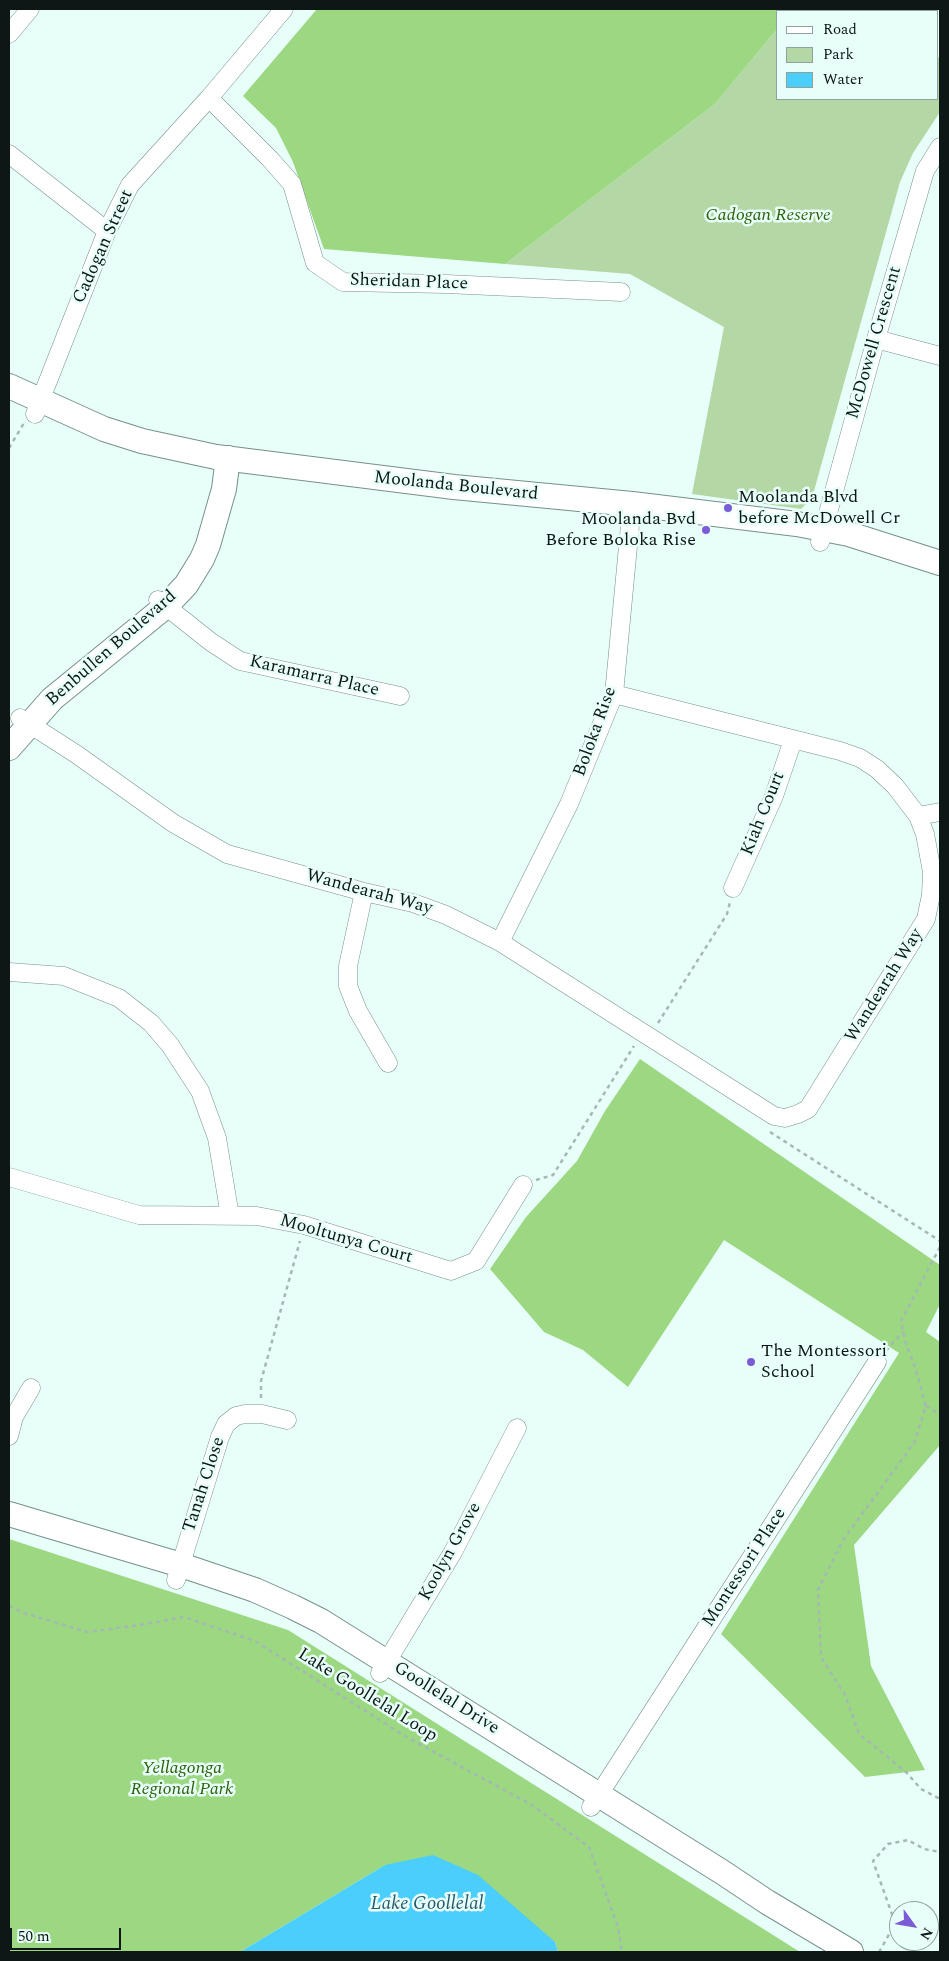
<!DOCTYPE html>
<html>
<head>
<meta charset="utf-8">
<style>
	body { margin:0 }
	#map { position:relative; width:949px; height:1961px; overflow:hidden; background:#e8fff9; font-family:Spectral,serif }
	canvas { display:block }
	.frame { position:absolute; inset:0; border:10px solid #0d1715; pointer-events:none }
	.legend { position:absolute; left:776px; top:10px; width:162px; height:90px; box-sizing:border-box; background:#e8fff9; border:1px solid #90a29e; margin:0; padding:6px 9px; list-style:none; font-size:15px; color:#0d1715 }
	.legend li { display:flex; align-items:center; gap:10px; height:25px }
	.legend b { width:25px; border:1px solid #90a29e }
	.north { position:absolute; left:889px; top:1901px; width:50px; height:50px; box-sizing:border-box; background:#e8fff9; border:1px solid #90a29e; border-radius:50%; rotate:122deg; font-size:14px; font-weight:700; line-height:20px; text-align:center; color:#0d1715 }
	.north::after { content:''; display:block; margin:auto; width:18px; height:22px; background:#7c5cd6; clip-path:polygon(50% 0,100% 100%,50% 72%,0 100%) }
	.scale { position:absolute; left:10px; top:1928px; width:111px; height:22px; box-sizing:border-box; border:2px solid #0d1715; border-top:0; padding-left:6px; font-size:15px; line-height:18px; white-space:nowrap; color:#0d1715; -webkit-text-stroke:4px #e8fff9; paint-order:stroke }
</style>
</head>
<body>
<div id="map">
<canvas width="949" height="1961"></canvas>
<div class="frame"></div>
<ul class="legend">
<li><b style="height:6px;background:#fff"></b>Road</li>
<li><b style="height:14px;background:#b3d7a5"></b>Park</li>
<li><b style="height:14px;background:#4bcefc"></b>Water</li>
</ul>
<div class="north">N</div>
<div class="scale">50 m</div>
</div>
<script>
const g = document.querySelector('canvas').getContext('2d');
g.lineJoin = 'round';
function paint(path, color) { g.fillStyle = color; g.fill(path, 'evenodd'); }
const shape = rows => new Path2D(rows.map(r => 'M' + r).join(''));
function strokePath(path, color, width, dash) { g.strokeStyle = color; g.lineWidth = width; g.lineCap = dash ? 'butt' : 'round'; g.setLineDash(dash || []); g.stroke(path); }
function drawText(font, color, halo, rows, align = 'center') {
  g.font = font + ' Spectral,serif'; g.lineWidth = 5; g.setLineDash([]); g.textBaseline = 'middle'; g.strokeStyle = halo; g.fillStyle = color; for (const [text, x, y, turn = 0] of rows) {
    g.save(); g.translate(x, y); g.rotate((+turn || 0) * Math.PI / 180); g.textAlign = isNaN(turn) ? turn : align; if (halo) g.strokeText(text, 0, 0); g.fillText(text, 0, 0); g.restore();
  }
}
paint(shape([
	[793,9,860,9,864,11,791,11],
	[778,28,778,99,938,99,938,57,940,59,940,112,913,153,900,182,812,498,801,509,692,494,724,327,630,274,505,264,715,104]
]), '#b3d7a5');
paint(shape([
	[317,9,793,9,791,11,778,11,778,28,715,104,505,264,324,249,293,162,276,128,243,96],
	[640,1059,940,1265,940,1304,926,1332,940,1342,940,1445,854,1545,871,1666,925,1770,865,1777,721,1634,899,1353,724,1240,628,1387,583,1350,544,1332,490,1269,526,1217,577,1161,605,1111],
	[9,1539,288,1630,800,1952,558,1952,555,1942,385,1865,240,1952,9,1952]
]), '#9cd782');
paint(shape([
	[433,1855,478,1875,555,1942,558,1952,240,1952,385,1865]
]), '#4bcefc');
const street = shape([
	[9,34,30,9],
	[209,98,270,159,292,184,315,263,343,282,446,284,621,292],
	[9,154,107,231],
	[876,339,940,356],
	[35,414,107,231,130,185,209,98,284,9],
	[820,542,876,339,925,171,940,147],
	[158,600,211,642,240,661,400,696],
	[20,718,76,754,173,823,227,854,364,892,413,903,446,915,500,942,774,1116,785,1118,798,1114,808,1109,926,919,931,895,932,872,925,834,918,816,895,786,877,769,860,758,840,751,614,694],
	[918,816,940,812],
	[733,888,774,796,793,740],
	[364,892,348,966,348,986,358,1011,388,1063],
	[500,942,569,804,614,694,632,504],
	[9,972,64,976,119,998,151,1023,170,1045,200,1091,217,1138,230,1216],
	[9,1177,139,1215,257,1216,304,1225,451,1271,476,1261,523,1185],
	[9,1436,14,1417,31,1388],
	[176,1580,220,1437,226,1424,236,1416,245,1414,262,1414,287,1420],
	[380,1673,453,1552,517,1428],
	[591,1807,877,1362]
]);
const secondary = shape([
	[9,386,104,429,142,441,216,457,454,487,632,504,797,524,849,534,940,563],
	[9,748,52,699,166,606,186,585,202,559,208,545,224,489,228,458],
	[9,1514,181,1565,255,1590,293,1607,321,1621,722,1872,767,1902,851,1952]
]);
strokePath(street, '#76908b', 19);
strokePath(secondary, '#76908b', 26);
strokePath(shape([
	[9,448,24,423],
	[658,1023,727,914,730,902],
	[770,1132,940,1241],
	[536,1180,553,1175,634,1046],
	[940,1247,901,1321,905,1341,915,1367,926,1406,914,1443,843,1540,818,1590,821,1657,845,1695,859,1734,906,1772,921,1789,940,1799],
	[886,1351,903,1331],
	[261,1398,261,1381,300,1241],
	[926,1406,940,1414],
	[9,1606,24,1613,87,1632,140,1625,184,1617,255,1641,408,1738,532,1805,589,1847,618,1927,622,1952],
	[879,1952,891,1931,893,1917,873,1861,888,1844,908,1840,924,1849,940,1852]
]), '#a5b8b3', 2.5, [4, 4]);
strokePath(street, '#fff', 18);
strokePath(secondary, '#fff', 24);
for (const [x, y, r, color] of [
	[728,508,5,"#7c5cd6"],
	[706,530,5,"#7c5cd6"],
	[751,1362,5,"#7c5cd6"]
]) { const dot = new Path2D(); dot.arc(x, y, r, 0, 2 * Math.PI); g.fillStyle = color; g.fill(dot); strokePath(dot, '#e8fff9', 2); }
drawText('italic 18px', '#2d620a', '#e8fff9', [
	["Cadogan Reserve",768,216],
	["Yellagonga",182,1769],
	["Regional Park",182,1790]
]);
drawText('18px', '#0d1715', '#e8fff9', [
	["Cadogan Street",104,247,-66],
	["Sheridan Place",409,283,2],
	["McDowell Crescent",875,343,-74],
	["Moolanda Boulevard",456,487,6],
	["Benbullen Boulevard",112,649,-41],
	["Karamarra Place",314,677,13],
	["Boloka Rise",596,732,-70],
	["Kiah Court",764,814,-68],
	["Wandearah Way",369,893,15],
	["Wandearah Way",885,986,-58],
	["Mooltunya Court",346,1240,16],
	["Tanah Close",205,1485,-72],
	["Koolyn Grove",451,1552,-61],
	["Montessori Place",745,1568,-57],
	["Lake Goollelal Loop",367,1696,32],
	["Goollelal Drive",446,1699,32]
]);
drawText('18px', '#0d1715', '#e8fff9', [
	["Moolanda Blvd",738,498],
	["before McDowell Cr",738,519],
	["Moolanda Bvd",696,520,"right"],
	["Before Boloka Rise",696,541,"right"],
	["The Montessori",761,1352],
	["School",761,1373]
], 'left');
drawText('italic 19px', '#25596d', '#e8fff9', [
	["Lake Goollelal",427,1905]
]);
</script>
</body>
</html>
